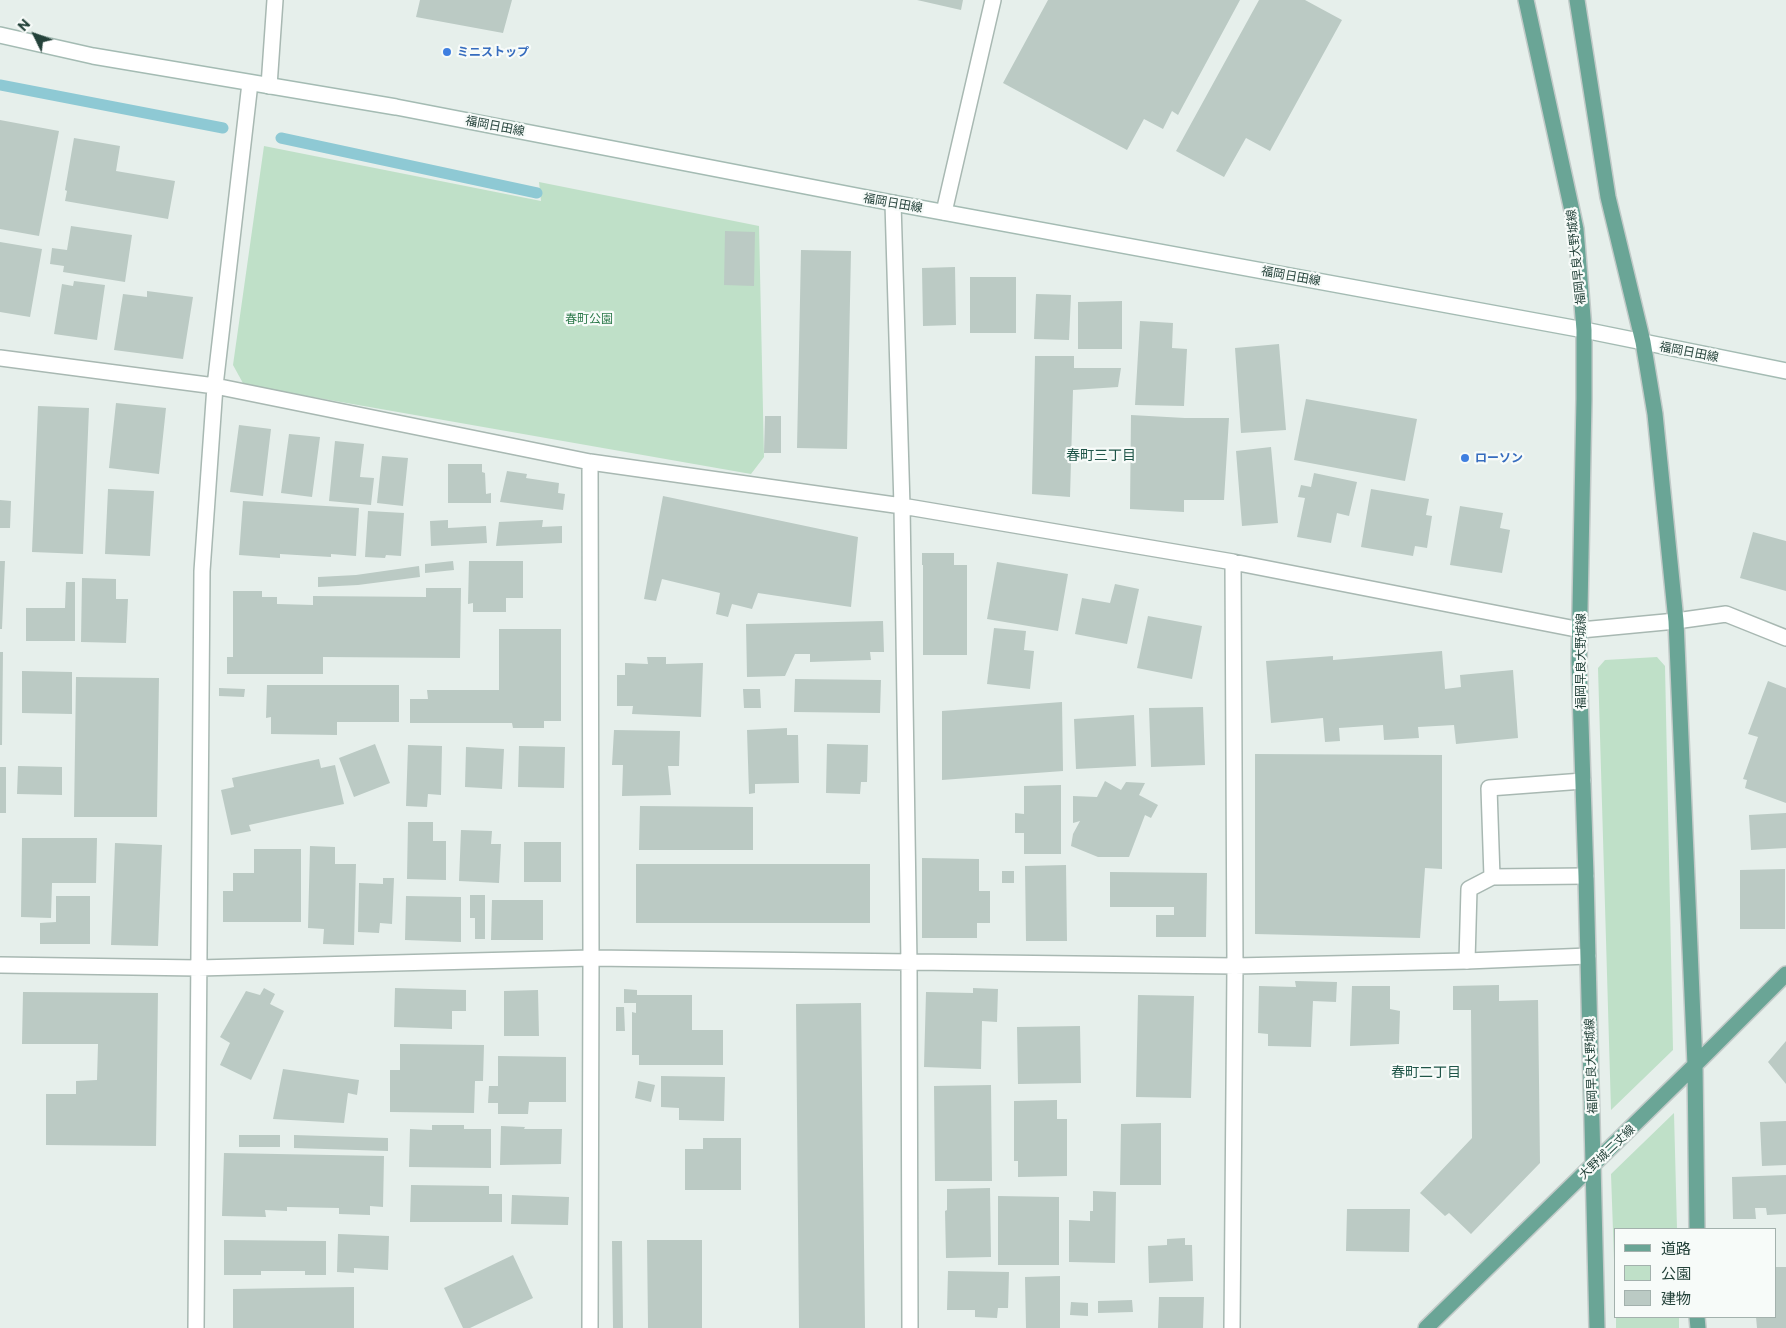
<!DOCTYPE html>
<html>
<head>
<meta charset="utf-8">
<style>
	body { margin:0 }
	#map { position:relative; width:1786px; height:1328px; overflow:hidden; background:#e6efeb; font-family:Commissioner,"Noto Sans JP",sans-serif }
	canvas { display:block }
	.legend { position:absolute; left:1614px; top:1228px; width:162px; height:90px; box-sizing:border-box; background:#f7fbf9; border:1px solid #a3b1ad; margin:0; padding:6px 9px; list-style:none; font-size:15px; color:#24423a }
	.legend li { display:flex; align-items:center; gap:10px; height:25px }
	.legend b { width:25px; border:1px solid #a3b1ad }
	.north { position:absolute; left:10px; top:10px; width:50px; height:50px; -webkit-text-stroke:4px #f7fbf9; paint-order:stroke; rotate:312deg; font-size:14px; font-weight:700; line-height:20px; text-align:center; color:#24423a }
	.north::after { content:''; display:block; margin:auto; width:18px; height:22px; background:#24423a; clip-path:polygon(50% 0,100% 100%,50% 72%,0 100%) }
</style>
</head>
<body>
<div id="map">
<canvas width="1786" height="1328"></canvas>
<ul class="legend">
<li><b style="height:6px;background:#6aa596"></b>道路</li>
<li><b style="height:14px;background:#bfe0c8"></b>公園</li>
<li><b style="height:14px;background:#bbcac4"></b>建物</li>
</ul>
<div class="north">N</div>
</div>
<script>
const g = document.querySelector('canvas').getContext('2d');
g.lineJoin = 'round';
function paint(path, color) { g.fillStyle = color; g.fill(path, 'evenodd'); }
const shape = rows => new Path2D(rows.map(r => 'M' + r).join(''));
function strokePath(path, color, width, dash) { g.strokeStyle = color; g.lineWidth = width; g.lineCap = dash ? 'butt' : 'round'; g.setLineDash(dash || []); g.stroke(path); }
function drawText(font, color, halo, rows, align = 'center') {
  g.font = font + ' Commissioner,"Noto Sans JP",sans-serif'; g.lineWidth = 4.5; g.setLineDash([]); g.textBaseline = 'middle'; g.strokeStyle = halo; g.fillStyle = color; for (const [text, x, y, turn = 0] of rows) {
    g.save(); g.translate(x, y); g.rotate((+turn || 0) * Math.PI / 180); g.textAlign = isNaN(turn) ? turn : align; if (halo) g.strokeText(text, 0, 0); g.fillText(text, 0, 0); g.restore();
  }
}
paint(shape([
	[264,146,541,201,539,182,759,226,764,457,751,474,244,385,233,365],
	[1657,657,1665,666,1673,1050,1611,1110,1598,668,1605,660],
	[1674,1113,1677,1229,1615,1229,1615,1288,1611,1174],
	[1616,1317,1679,1317,1679,1328,1616,1328]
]), '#bfe0c8');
strokePath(shape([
	[0,85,223,128],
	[281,138,537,193]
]), '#8ec9d4', 11);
paint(shape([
	[420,0,512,0,503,33,416,17],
	[917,0,963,0,961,10],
	[1048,0,1240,0,1178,115,1172,111,1163,129,1144,119,1127,150,1003,83],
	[1259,0,1305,0,1342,20,1270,151,1246,138,1224,177,1176,151],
	[0,120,59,131,39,236,0,229],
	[74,138,120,146,116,171,175,181,168,219,65,201,67,191,65,190],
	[71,226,132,235,125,282,63,272,64,266,50,264,52,248,67,250],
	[725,231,755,232,754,286,724,285],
	[0,242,42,249,30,317,0,312],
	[801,250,851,251,847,449,797,448],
	[955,267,956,325,923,326,922,268],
	[970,277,1016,277,1016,333,970,333],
	[74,281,105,285,97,340,54,334,62,284,73,286],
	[147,291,193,297,183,359,114,350,123,294,147,297],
	[1036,294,1071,295,1069,340,1034,339],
	[1122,301,1122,349,1078,349,1078,302],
	[1140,321,1173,323,1172,348,1187,349,1184,406,1135,405],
	[1279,344,1286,430,1241,433,1235,348],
	[1035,356,1074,356,1074,368,1121,368,1118,387,1073,390,1070,497,1032,494],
	[1306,399,1417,419,1405,481,1294,460],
	[116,403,166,408,159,474,109,468],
	[38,406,89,408,83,554,32,552],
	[1131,415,1185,418,1229,418,1224,500,1184,500,1184,512,1130,509],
	[765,416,781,416,781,453,764,453],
	[239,425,271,429,263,496,230,492],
	[289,434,320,437,312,497,281,493],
	[335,441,364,444,360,477,374,478,371,505,329,501],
	[1271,447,1278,523,1242,526,1236,451],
	[382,456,408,458,403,506,377,503],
	[448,464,482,464,482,472,485,473,486,494,491,493,491,503,448,503],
	[507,471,527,474,526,478,559,483,558,493,565,494,563,510,500,502],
	[1314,473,1357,482,1349,516,1337,513,1331,543,1297,537,1305,498,1298,497,1301,485,1311,487],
	[108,489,154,491,150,556,105,554],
	[1371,489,1429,499,1426,515,1432,516,1427,548,1415,546,1413,556,1361,547],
	[663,496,858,537,851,607,758,593,752,609,732,604,728,617,716,614,720,593,662,579,656,601,644,599],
	[0,500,11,501,10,528,0,528],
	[243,501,359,508,356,556,331,554,331,557,280,554,280,558,239,555],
	[1460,506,1503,513,1500,528,1510,530,1502,573,1450,565],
	[368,511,404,513,401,556,386,555,385,558,365,557],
	[448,520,448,528,486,526,487,543,431,546,430,521],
	[543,520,542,527,562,526,562,543,496,546,499,522],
	[1753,532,1786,541,1786,591,1740,578],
	[922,553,954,553,954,565,967,565,967,655,923,655,923,565,922,565],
	[0,561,5,561,2,629,0,629],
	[453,561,454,570,425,573,425,564],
	[469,561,523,561,523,598,506,598,506,612,473,612,473,603,468,604],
	[997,562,1068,574,1058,631,987,619],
	[419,566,420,577,358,585,318,587,318,577,356,575],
	[82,578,116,579,116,599,128,599,126,643,81,642],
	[66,582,75,582,75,641,26,641,26,608,65,608],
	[1115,584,1139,589,1127,644,1075,634,1082,598,1110,603],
	[426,588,461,588,460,658,323,657,323,674,227,674,227,657,233,657,233,591,262,591,262,597,277,597,277,604,313,605,313,596,426,597],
	[1148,616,1202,626,1192,679,1137,668],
	[883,621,884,652,870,652,871,660,810,662,810,654,795,654,785,676,747,677,746,624],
	[994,628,1026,631,1024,650,1034,651,1030,689,987,684],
	[499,629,561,629,561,721,544,721,544,728,513,728,512,723,410,723,410,699,428,699,427,690,499,690],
	[1442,651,1445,689,1461,687,1460,675,1513,670,1518,738,1456,744,1454,725,1418,727,1419,738,1384,740,1383,725,1339,728,1340,741,1325,742,1323,718,1271,723,1266,661,1333,656,1333,660],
	[0,652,3,652,2,745,0,745],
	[647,657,666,657,666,664,703,663,701,717,632,714,633,706,617,706,617,675,625,675,625,663,648,664],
	[22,671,72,672,72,714,22,713],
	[76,677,159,678,157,817,74,817],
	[795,679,881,680,880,713,794,712],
	[1768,681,1786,688,1786,803,1745,788,1747,780,1743,779,1758,737,1748,734],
	[267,685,399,685,399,722,337,722,337,735,271,734,271,717,266,718],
	[219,688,245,689,244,697,219,696],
	[743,689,760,689,761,708,744,708],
	[1062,702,1063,771,942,780,942,711],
	[1203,707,1205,765,1151,767,1149,708],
	[1134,715,1136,766,1076,769,1074,719],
	[787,728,787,735,798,735,799,783,755,784,755,793,749,794,747,730],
	[614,730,680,731,679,766,668,766,671,795,622,796,623,765,612,765],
	[375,744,390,783,354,797,339,758],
	[827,744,868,745,867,782,861,782,860,794,826,793],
	[408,745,442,746,441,795,428,794,427,807,406,806],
	[519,746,565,747,564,788,518,787],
	[466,747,504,749,502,789,465,787],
	[1255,754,1442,755,1442,869,1425,868,1420,938,1255,934],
	[319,759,321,768,335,765,344,804,249,825,251,831,231,835,221,790,234,787,232,778],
	[18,766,62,767,62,795,17,794],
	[0,767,6,767,6,813,0,813],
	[1105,781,1121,790,1126,782,1145,783,1139,795,1158,805,1151,818,1145,815,1129,857,1098,857,1071,846,1073,834,1080,821,1073,823,1073,796,1097,797],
	[1061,785,1061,854,1024,854,1024,833,1015,833,1015,813,1024,814,1024,786],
	[640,806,753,807,753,850,639,850],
	[1786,813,1786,848,1751,850,1749,815],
	[408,822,433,822,433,841,446,841,446,880,407,879],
	[461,830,492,831,491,844,501,844,499,883,459,881],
	[22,838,97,838,96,883,52,883,51,918,21,917],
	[524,842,561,842,561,882,524,882],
	[115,843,162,845,158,946,111,945],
	[310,846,335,847,335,864,356,864,354,945,323,944,324,929,308,928],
	[254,849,301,849,301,922,223,922,223,891,233,891,233,873,254,873],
	[922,858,979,859,979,891,990,891,990,923,977,923,977,938,922,938],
	[636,864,870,864,870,923,636,923],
	[1066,865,1067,941,1026,941,1025,866],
	[1785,869,1785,929,1740,929,1740,870],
	[1002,871,1014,871,1014,883,1002,883],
	[1110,872,1207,873,1206,937,1156,937,1156,915,1174,915,1174,907,1110,907],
	[383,878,394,878,392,924,380,923,379,933,358,932,359,883,383,884],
	[470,895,485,895,485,939,475,939,475,918,470,918],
	[56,896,90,896,90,944,40,944,40,923,56,922],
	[406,896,461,897,461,942,405,940],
	[492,900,543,900,543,940,491,940],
	[1295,981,1337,982,1336,1002,1313,1001,1311,1047,1268,1046,1268,1034,1258,1033,1259,986,1296,987],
	[1499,985,1499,1001,1538,1000,1540,1163,1471,1234,1449,1213,1445,1216,1420,1193,1472,1138,1471,1010,1453,1010,1453,986],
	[1352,986,1390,986,1390,1009,1400,1011,1399,1044,1350,1046],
	[264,988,275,994,270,1004,284,1011,251,1080,220,1065,230,1043,220,1037,246,991,260,995],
	[395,988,466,990,466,1011,452,1011,452,1029,394,1027],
	[973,988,998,989,997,1022,982,1021,981,1069,924,1067,926,992,973,993],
	[624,989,637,990,637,995,692,995,692,1030,723,1030,723,1065,639,1065,639,1055,632,1055,632,1012,636,1013,636,1003,624,1003],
	[538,990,539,1036,504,1036,504,991],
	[23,992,158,993,156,1146,46,1145,46,1094,76,1094,76,1081,97,1080,98,1044,22,1044],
	[1138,995,1194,996,1191,1098,1136,1097],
	[861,1003,865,1328,799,1328,796,1004],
	[616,1007,624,1007,625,1031,616,1031],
	[1080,1026,1081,1083,1018,1084,1017,1027],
	[1786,1041,1786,1084,1768,1062],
	[400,1044,484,1045,483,1081,475,1081,474,1113,390,1112,390,1070,400,1070],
	[498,1056,566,1057,566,1102,529,1102,528,1114,498,1114,498,1103,488,1103,489,1086,498,1086],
	[283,1069,359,1080,357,1095,348,1093,344,1123,273,1119],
	[661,1076,725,1077,724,1121,679,1120,679,1108,661,1107],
	[638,1081,655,1085,651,1102,635,1098],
	[991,1085,992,1181,935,1181,934,1086],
	[1057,1100,1057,1119,1067,1119,1067,1176,1018,1177,1018,1161,1014,1161,1014,1101],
	[1786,1121,1786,1165,1762,1166,1760,1122],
	[1161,1123,1161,1185,1120,1185,1121,1124],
	[432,1125,464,1125,464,1129,491,1129,491,1168,409,1167,410,1129,432,1130],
	[501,1126,525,1127,524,1129,562,1129,561,1164,500,1165],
	[239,1135,280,1135,280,1147,239,1147],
	[294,1135,388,1138,388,1151,294,1148],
	[703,1138,741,1138,741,1190,685,1190,685,1149,703,1149],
	[224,1153,384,1156,383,1207,370,1206,370,1215,339,1214,339,1208,287,1207,287,1211,265,1210,266,1217,222,1216],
	[1786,1175,1786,1214,1767,1215,1766,1208,1755,1208,1756,1219,1733,1219,1732,1177],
	[411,1185,489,1186,489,1194,502,1194,502,1222,410,1222],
	[990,1188,991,1257,946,1258,945,1211,947,1210,947,1189],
	[1093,1191,1116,1192,1115,1263,1069,1262,1069,1220,1090,1221,1090,1211,1093,1211],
	[512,1195,569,1197,568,1225,511,1224],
	[998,1196,1059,1197,1059,1265,998,1265],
	[1347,1209,1410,1209,1409,1252,1346,1251],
	[338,1234,389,1236,388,1270,354,1268,354,1273,337,1272],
	[1185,1238,1185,1245,1192,1245,1193,1281,1149,1283,1148,1246,1167,1245,1167,1239],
	[224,1240,326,1241,326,1275,305,1275,305,1271,261,1271,261,1275,224,1275],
	[647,1240,702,1240,702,1328,648,1328],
	[612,1241,622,1241,623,1328,613,1328],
	[513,1255,533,1298,470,1328,463,1328,444,1288],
	[1775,1267,1786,1267,1786,1328,1757,1328,1756,1317,1775,1317],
	[948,1271,1009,1272,1008,1308,998,1308,997,1318,975,1317,975,1310,947,1310],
	[1060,1276,1060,1328,1026,1328,1025,1277],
	[354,1287,354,1328,233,1328,233,1289],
	[1159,1297,1204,1297,1203,1328,1158,1328],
	[1132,1300,1133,1312,1098,1313,1098,1301],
	[1071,1302,1088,1303,1088,1316,1070,1315]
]), '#bbcac4');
const service = shape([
	[1492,877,1489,788,1583,781],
	[1467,961,1469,889,1492,877,1586,876]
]);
const minor = shape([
	[893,203,902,506,909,963,910,1328],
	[944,212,993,0],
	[0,358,215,386,590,462,902,506,1233,562,1581,630,1676,621,1726,614,1786,638],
	[0,965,198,968,591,958,1235,966,1467,961,1588,956],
	[196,1328,202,571,215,386,250,83],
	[590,1328,591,958,590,462],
	[1232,1328,1235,966,1233,562]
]);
const tertiary = shape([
	[269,86,275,0]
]);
const secondary = shape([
	[0,35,93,56,396,107,893,203,1584,330,1786,371]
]);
const primary = shape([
	[1526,0,1576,229,1584,330,1584,399,1579,662,1586,876,1597,1328],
	[1577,0,1608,197,1643,342,1655,414,1676,621,1695,1065,1697,1229],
	[1697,1317,1698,1328],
	[1426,1328,1695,1065,1786,974]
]);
strokePath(service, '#a8b8b2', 18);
strokePath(minor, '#a8b8b2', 18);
strokePath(tertiary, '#a8b8b2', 18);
strokePath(secondary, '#a4bbb3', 18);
strokePath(primary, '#c2cac8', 18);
strokePath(service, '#fff', 15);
strokePath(minor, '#fff', 15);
strokePath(tertiary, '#fff', 15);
strokePath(secondary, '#fff', 15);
strokePath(primary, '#6aa596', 15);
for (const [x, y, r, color] of [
	[447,52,5,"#3f7fe0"],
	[1465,458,5,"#3f7fe0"]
]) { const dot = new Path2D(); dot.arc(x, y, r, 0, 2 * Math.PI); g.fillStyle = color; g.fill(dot); strokePath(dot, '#f7fbf9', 2); }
drawText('bold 12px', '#366cbe', '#f7fbf9', [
	["ミニストップ",457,52],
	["ローソン",1475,458]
], 'left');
drawText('12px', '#24423a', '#f7fbf9', [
	["福岡日田線",495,126,11],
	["福岡日田線",893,203,10],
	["福岡早良大野城線",1576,257,-96],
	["福岡日田線",1291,276,10],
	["福岡日田線",1689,352,11],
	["福岡早良大野城線",1581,661,-90],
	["福岡早良大野城線",1591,1066,-92],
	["大野城二丈線",1607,1152,-44]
]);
drawText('12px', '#2d7a4b', '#f7fbf9', [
	["春町公園",589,319]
]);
drawText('14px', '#1f5548', '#f7fbf9', [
	["春町三丁目",1101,455],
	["春町二丁目",1426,1072]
]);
</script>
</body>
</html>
